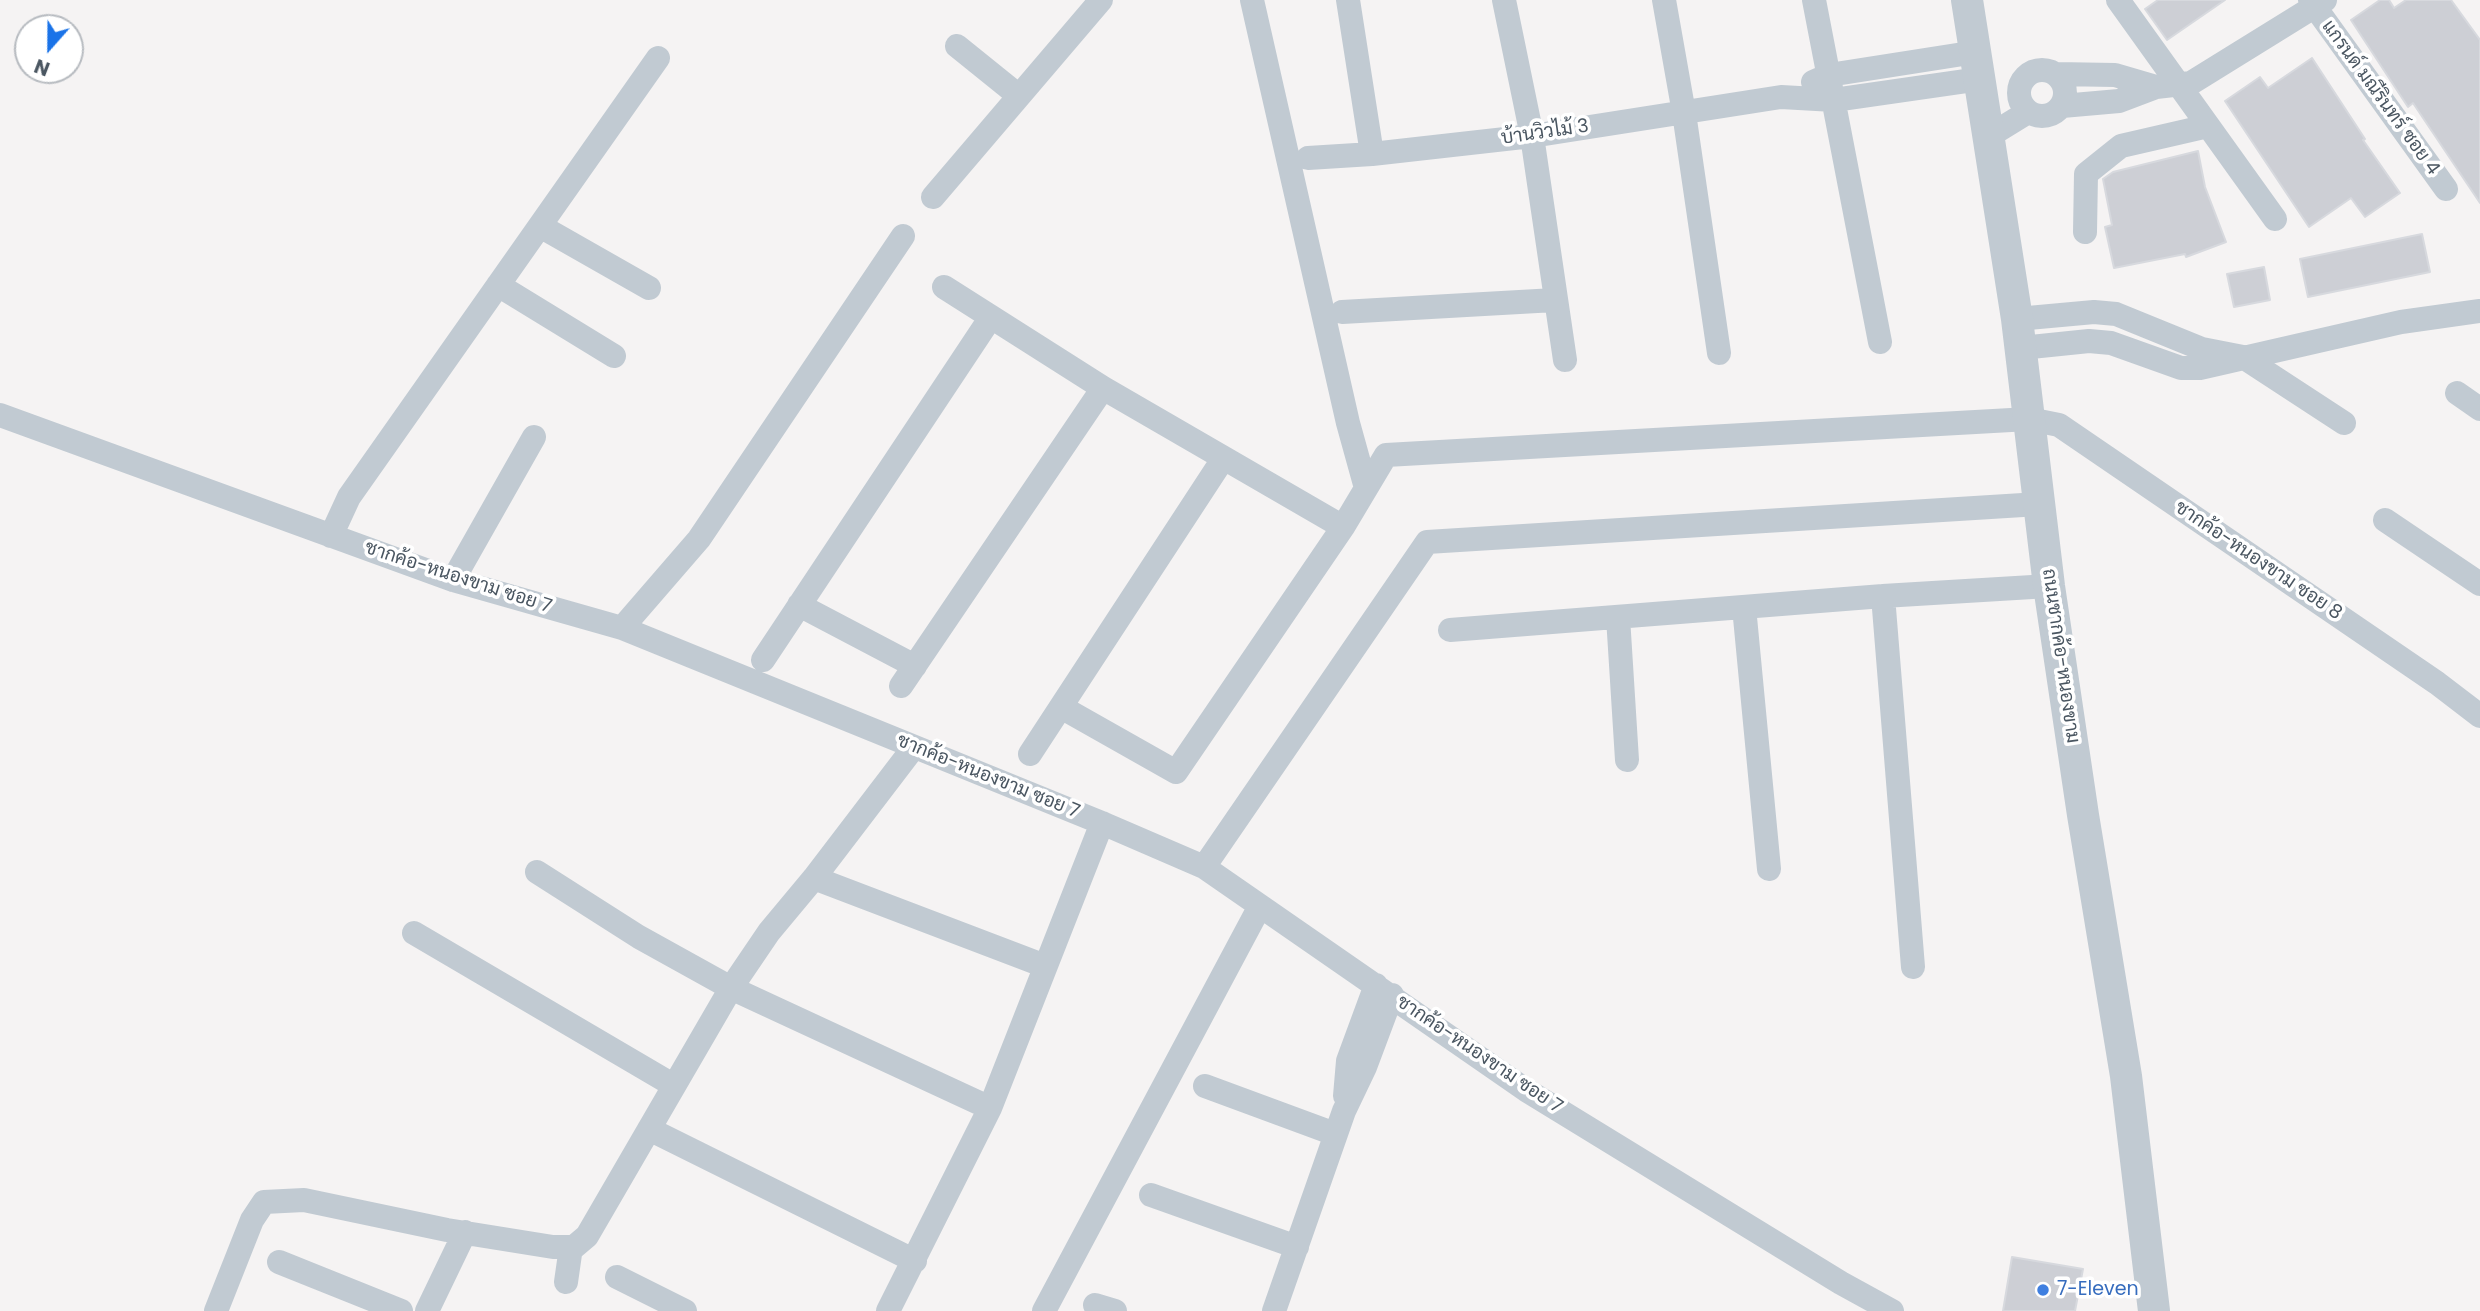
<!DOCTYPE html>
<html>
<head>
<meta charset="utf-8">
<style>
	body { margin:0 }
	#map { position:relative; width:2480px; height:1311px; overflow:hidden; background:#f5f3f3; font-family:Poppins,sans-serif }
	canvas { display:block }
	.north { position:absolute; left:14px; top:14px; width:70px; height:70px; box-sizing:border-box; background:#fff; border:2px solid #b7bbc0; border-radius:50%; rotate:201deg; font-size:19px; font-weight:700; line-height:28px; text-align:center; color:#4a5661 }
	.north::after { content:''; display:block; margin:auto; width:24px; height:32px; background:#1a73e8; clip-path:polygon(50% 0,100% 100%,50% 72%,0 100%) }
</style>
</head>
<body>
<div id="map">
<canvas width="2480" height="1311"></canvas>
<div class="north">N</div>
</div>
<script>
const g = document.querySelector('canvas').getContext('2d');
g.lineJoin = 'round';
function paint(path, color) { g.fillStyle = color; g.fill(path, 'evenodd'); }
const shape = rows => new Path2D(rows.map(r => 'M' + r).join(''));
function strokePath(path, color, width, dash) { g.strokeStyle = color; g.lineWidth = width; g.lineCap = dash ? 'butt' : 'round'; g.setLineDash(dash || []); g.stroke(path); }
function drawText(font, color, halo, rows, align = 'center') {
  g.font = font + ' Poppins,Sarabun,sans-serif'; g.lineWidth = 7; g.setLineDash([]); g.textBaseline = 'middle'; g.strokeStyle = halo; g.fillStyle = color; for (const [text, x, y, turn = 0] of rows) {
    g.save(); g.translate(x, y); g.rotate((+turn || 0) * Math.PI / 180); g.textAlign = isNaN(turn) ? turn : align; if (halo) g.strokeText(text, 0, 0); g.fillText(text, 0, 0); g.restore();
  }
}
const building = shape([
	[2158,0,2225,0,2167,40,2145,9,2158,0],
	[2380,0,2389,0,2394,8,2406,0,2451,0,2480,40,2480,203,2413,103,2408,107,2351,20,2380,0],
	[2312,58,2365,139,2363,140,2400,193,2365,217,2351,198,2309,227,2225,101,2260,77,2268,88,2312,58],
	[2198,151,2205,187,2226,242,2186,257,2185,254,2114,268,2105,227,2112,225,2103,179,2113,172,2198,151],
	[2422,234,2430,272,2308,297,2300,259,2422,234],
	[2264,267,2270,300,2234,307,2227,274,2264,267],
	[2012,1257,2083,1269,2075,1311,2003,1311,2012,1257]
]);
paint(building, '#cdcfd5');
strokePath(building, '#d7d9de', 2);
strokePath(shape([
	[1252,0,1348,423,1366,488],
	[1348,0,1372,154],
	[1504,0,1532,136,1565,360],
	[1664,0,1684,113,1719,353],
	[1814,0,1880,342],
	[2118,0,2275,219],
	[2310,0,2446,189],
	[957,46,1019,96],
	'2019 93a23 23 0 1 1 46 0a23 23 0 1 1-46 0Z',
	[2056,74,2115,75,2156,87],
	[1813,82,1829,75,1976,52],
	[2062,106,2119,101,2156,87,2191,83,2325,0],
	[1989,136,2028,112],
	[1308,158,1372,154,1532,136,1781,97,1834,100,1980,79],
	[933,197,1101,0],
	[540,226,649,288],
	[2085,232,2086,174,2121,146,2208,126],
	[498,285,614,356],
	[944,287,1103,388,1343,527],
	[1342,312,1555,300],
	[2017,319,2094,312,2116,314,2202,349,2243,357,2344,423],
	[2021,348,2089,341,2111,343,2181,368,2200,368,2401,322,2480,311],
	[2457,393,2480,409],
	[0,415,453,580,622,628,1102,823,1204,867,1526,1090,1841,1283,1892,1311],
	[2385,520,2480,584],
	[331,536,349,497,658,58],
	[453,580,534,437],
	[1883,596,1913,967],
	[799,605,915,666],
	[1744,607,1769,869],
	[1618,617,1627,760],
	[622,628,699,539,903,236],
	[1450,630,1883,596,2049,586],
	[763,660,991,317],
	[901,686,1103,388],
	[1061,707,1176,772,1343,527,1386,455,2029,419,2059,425,2437,683,2480,716],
	[1030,754,1223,459],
	[1204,867,1427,542,2039,504],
	[537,872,639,937,731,988,990,1108],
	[814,878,1045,966],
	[414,933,673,1085],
	[1205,1086,1335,1134],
	[1345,1096,1348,1061,1376,985],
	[649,1129,915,1261],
	[1151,1195,1297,1247],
	[279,1262,401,1311],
	[617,1277,685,1311],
	[566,1282,571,1247],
	[1095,1305,1115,1311],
	[216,1311,252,1220,264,1202,304,1200,447,1230,553,1247,574,1247,587,1236,731,988,769,932,814,878,914,747],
	[427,1311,465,1232],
	[888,1311,990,1108,1102,823],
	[1044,1311,1260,906],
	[1274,1311,1344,1111,1365,1067,1392,995]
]), '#c1cad2', 24);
strokePath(shape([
	[1967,0,2017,319,2049,586,2083,815,2126,1076,2154,1311]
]), '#c1cad2', 32);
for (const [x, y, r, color] of [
	[2043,1290,7,"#3f7fe0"]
]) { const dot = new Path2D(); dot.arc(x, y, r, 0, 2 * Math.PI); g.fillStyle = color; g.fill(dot); strokePath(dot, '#fff', 2.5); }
drawText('19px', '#4a5661', '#fff', [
	["แกรนด์ มณีรินทร์ ซอย 4",2380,98,54],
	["บ้านวิวไม้ 3",1545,133,-8],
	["ชากค้อ-หนองขาม ซอย 8",2258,561,34],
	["ชากค้อ-หนองขาม ซอย 7",458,578,18],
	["ถนนชากค้อ-หนองขาม",2060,656,82],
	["ชากค้อ-หนองขาม ซอย 7",988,777,22],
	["ชากค้อ-หนองขาม ซอย 7",1479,1055,34]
]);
drawText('19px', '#366cbe', '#fff', [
	["7-Eleven",2057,1290]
], 'left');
</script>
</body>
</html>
